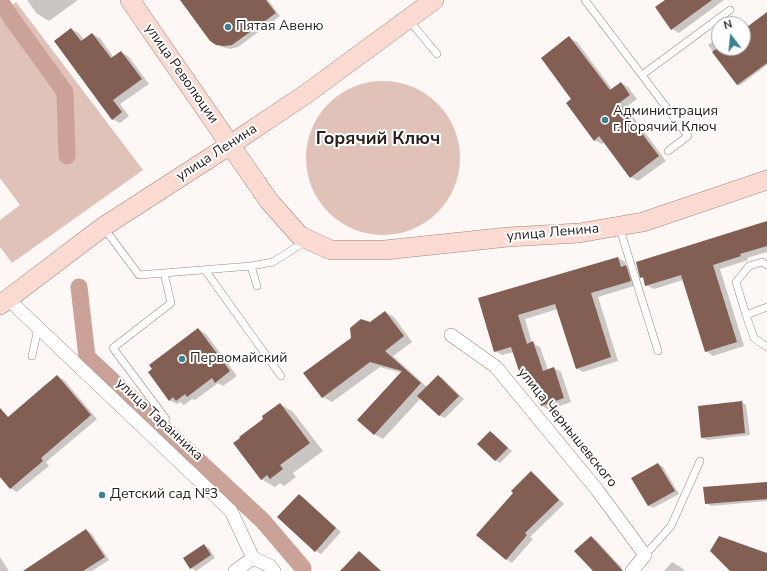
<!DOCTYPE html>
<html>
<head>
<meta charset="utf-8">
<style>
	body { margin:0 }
	#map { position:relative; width:767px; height:571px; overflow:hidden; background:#fdf8f6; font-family:"Nunito Sans",sans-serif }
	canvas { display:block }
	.north { position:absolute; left:711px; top:16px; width:40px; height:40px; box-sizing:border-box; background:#fff; border:1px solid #a9a6a5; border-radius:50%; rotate:344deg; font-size:11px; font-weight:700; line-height:16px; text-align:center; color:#29211e }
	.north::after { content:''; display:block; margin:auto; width:14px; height:18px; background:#3e8192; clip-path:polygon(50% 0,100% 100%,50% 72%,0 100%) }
</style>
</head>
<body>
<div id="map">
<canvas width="767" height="571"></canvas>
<div class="north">N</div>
</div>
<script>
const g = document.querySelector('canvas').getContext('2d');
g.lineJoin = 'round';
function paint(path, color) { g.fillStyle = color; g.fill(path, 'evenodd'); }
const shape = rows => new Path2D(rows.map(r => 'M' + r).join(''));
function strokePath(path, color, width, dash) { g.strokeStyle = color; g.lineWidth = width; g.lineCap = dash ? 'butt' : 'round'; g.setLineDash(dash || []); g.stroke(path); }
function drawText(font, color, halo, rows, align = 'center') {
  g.font = font + ' "Nunito Sans",sans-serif'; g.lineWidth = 4; g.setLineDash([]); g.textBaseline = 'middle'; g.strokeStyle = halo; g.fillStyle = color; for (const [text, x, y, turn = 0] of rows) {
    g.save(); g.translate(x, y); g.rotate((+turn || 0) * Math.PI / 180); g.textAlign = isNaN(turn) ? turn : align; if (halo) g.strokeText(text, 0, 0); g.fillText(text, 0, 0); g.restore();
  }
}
paint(shape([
	[16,2,143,170,12,263,0,247,0,220,20,205,0,178,0,14],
	'306 158a77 77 0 1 1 154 0a77 77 0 1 1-154 0Z'
]), '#e0c2b9');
paint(shape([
	[27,0,78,0,49,21,36,13],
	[181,0,268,0,280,16,238,47,230,49,222,47,210,40],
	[666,0,724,0,679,33,672,29],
	[767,13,767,65,739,86,708,45,719,37,719,48,743,48,743,31],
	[71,29,79,33,84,40,92,34,100,38,114,58,121,52,129,57,149,84,120,104,129,116,120,123,112,119],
	[569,38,577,42,612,89,621,83,628,87,637,99,626,107,666,161,638,181,631,177,605,142,602,144,594,140,573,99],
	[767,222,767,252,747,258,748,260,720,269,744,346,713,356,706,351,683,280,654,289,646,285,645,279,641,277],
	[618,258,625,262,626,266,633,270,637,285,598,297,618,361,583,372,576,368,558,309,525,319,532,343,540,347,548,370,554,368,561,372,571,402,549,410,542,406,533,379,529,380,522,376,514,352,502,355,495,351,480,299],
	[385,312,394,317,412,342,393,356,427,387,438,376,443,379,464,399,445,418,440,416,421,398,383,439,374,434,402,373,380,367,332,402,323,397,352,338],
	[198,329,206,334,237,376,223,386,218,383,195,400,192,399,184,405,180,402,177,404,169,400],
	[57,376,64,380,97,419,46,462,49,466,17,492,10,488,0,475,0,421,9,418],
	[742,402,746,405,750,435,707,440,702,437],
	[280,404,293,412,323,451,293,473,296,477,284,486,280,483,275,487,261,479,265,419],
	[491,432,495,435,512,451,500,463,495,460],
	[658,464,663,467,679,494,653,508,649,506],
	[531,473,537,476,564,504,530,537,533,539,512,563,506,559],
	[767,483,767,501,711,506,706,503],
	[299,495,304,498,341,532,321,554,316,551,279,517],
	[86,530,91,533,109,560,92,571,25,571],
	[591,537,596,540,622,568,619,571,595,571],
	[204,546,209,548,215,558,196,571,191,568],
	[360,552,364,555,381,571,343,571],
	[0,557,9,571,0,571],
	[672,562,682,568,685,571,664,571]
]), '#0003');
strokePath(shape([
	[0,1,12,19,65,92,67,156],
	[79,287,87,357,263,521,303,568]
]), '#caa297', 17);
paint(shape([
	[180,0,266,0,276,13,232,45,224,46,216,45,210,41],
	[665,0,712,0,671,30,655,7],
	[767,12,767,63,737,85,712,52,719,47,743,48,743,30],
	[71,28,81,41,92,33,111,58,121,51,142,79,113,100,122,112,112,120,54,41],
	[569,36,610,90,621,82,630,95,619,103,659,156,630,178,599,136,594,141,566,103,571,99,541,58],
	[767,221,767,246,740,254,741,256,713,265,737,342,705,352,681,275,645,286,643,277,640,278,636,262],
	[618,257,621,267,626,265,631,281,591,293,611,357,576,369,555,304,518,315,527,344,533,341,543,371,554,367,564,398,541,406,530,374,521,377,511,347,494,352,478,298],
	[385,311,404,336,385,351,421,383,374,435,357,420,402,371,370,362,322,398,303,373,351,338,350,328,361,319,370,322],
	[198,328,230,371,215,383,212,378,187,397,185,394,176,401,173,397,169,401,148,372,152,369,149,365],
	[57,375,91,415,41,458,43,461,10,489,0,477,0,408,8,417],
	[438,375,459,396,439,416,417,396],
	[742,401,745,433,701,438,698,406],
	[280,403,310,443,280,465,283,469,270,479,267,475,261,480,233,443,240,438,239,437,263,419,262,416],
	[490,431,508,448,495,461,477,444],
	[658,463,675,491,648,506,631,478],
	[531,471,559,500,525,533,527,535,506,560,476,535,513,493,511,491],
	[767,482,767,499,705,504,703,487],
	[299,494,336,528,315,552,277,517],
	[86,529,105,557,83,571,23,571],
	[591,536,623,571,593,571,574,551],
	[719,536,767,553,767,571,730,571,710,551],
	[204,544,211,555,190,569,183,558],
	[359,551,381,571,340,571]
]), '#825e53');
const lane = shape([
	[585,0,688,136,668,151],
	[408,19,437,54],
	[642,75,730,10],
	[619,226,658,351],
	[104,228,139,275,251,266,273,262,306,241],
	[767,265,762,262,749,266,736,282,746,315,754,338,767,347],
	[251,266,257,286],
	[205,270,281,376],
	[164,273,171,303,113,348,166,419],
	[746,315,767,307],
	[32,356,38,328],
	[645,555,671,526,700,461]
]);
const street = shape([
	[8,299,231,511,253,558,270,566,274,571],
	[451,335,496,367,598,491,645,555,632,571],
	[235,571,253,558]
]);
const secondary = shape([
	[130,0,269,201,300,236,331,250,385,250,508,237,579,233,643,222,767,180],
	[0,305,103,227,230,145,306,94,434,0]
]);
strokePath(lane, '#9c867f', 8);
strokePath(street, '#9c867f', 14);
strokePath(secondary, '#9c867f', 20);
strokePath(lane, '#fff', 7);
strokePath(street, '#fff', 13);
strokePath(secondary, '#fbdbd1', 19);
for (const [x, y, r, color] of [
	[228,27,4,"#3e8192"],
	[605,120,4,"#3e8192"],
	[182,359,4,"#3e8192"],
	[102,495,4,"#3e8192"]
]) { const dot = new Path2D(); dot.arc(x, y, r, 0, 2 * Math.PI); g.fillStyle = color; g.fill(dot); strokePath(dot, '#fff', 1.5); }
drawText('14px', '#29211e', '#fff', [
	["Пятая Авеню",236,27],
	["Администрация",613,112],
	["г. Горячий Ключ",613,128],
	["Первомайский",190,359],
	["Детский сад №3",110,495]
], 'left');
drawText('14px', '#29211e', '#fff', [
	["улица Революции",181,74,55],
	["улица Ленина",217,153,-33],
	["улица Ленина",553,233,-5],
	["улица Таранника",159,420,43],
	["улица Чернышевского",567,428,51]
]);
drawText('bold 18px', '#29211e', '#fff', [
	["Горячий Ключ",378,140]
]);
</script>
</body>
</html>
